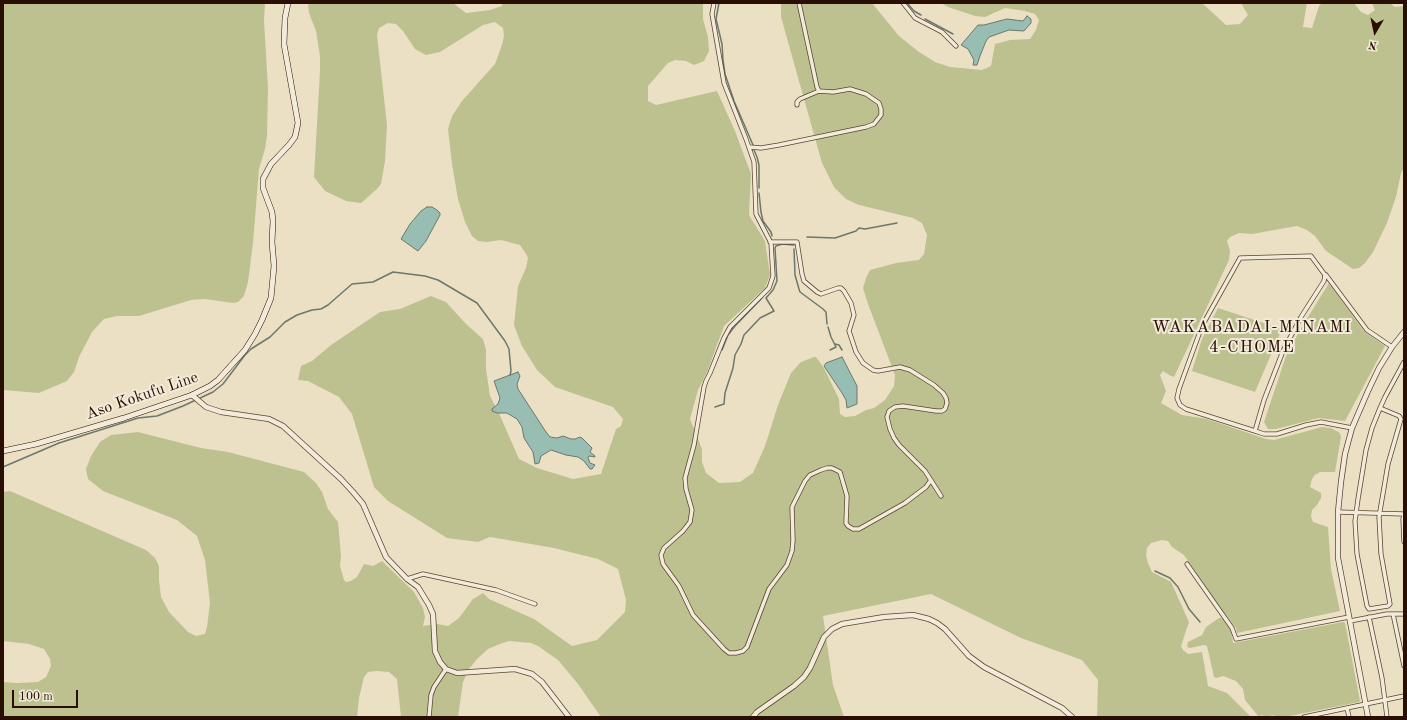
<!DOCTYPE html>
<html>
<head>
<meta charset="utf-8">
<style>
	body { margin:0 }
	#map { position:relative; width:1407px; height:720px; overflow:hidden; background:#ebe0c4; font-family:"Old Standard TT",serif }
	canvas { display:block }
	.frame { position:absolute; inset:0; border:4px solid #290f03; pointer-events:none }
	.north { position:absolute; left:1355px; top:12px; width:40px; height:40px; -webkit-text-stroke:3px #f2ebd9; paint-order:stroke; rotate:189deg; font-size:11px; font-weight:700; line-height:16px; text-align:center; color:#290f03 }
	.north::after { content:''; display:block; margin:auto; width:14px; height:18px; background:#290f03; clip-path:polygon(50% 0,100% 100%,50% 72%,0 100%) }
	.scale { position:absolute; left:12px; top:690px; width:66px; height:18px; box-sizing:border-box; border:2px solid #290f03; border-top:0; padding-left:5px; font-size:12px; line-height:14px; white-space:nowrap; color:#290f03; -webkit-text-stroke:3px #f2ebd9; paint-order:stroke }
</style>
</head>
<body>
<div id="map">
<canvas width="1407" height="720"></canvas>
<div class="frame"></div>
<div class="north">N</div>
<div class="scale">100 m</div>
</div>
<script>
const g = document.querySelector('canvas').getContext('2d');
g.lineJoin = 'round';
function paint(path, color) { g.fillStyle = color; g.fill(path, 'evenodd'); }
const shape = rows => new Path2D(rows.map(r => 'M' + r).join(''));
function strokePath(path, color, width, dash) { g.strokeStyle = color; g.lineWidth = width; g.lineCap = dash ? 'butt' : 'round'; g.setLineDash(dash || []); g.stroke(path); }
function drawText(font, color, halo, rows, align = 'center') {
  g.font = font + ' "Old Standard TT",serif'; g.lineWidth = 4; g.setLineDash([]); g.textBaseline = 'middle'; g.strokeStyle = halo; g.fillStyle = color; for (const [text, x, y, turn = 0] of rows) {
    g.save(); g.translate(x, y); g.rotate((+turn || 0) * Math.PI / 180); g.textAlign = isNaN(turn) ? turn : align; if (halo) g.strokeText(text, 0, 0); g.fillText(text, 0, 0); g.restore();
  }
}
paint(shape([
	[3,3,265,3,264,21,268,88,267,136,265,149,259,169,253,243,248,282,244,296,238,302,233,303,205,299,191,300,139,316,117,316,104,319,92,332,79,357,74,372,67,381,39,393,3,390],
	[308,3,453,3,466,13,490,10,502,6,502,3,703,3,703,19,708,37,709,51,704,61,694,65,686,61,675,60,668,63,648,86,648,101,656,105,717,91,735,131,751,174,749,215,765,241,770,275,765,288,724,326,707,372,698,390,690,419,702,449,702,462,706,473,719,483,740,482,753,473,765,446,778,405,791,373,801,362,814,357,816,357,824,368,839,399,840,414,845,417,855,416,866,410,874,408,885,400,894,386,895,375,868,304,863,288,866,278,870,270,896,263,919,260,924,254,927,235,922,223,913,218,859,205,846,199,834,187,822,163,781,17,781,3,872,3,899,36,919,52,935,62,950,67,982,70,991,66,995,44,1010,40,1030,39,1036,30,1039,20,1035,14,1025,11,1005,8,985,17,975,16,948,7,941,3,1202,3,1226,25,1240,24,1248,15,1241,3,1307,3,1303,27,1312,28,1319,6,1322,3,1354,3,1361,12,1368,15,1375,10,1372,3,1390,3,1395,7,1404,6,1404,168,1401,173,1396,197,1387,223,1373,252,1365,263,1359,268,1353,269,1326,251,1315,236,1307,230,1297,226,1252,234,1239,233,1230,237,1227,241,1230,251,1229,260,1174,377,1169,375,1163,371,1160,375,1166,391,1161,403,1182,415,1207,419,1266,439,1274,440,1322,427,1331,428,1340,433,1341,437,1335,472,1320,472,1315,475,1312,479,1310,487,1321,493,1321,498,1317,505,1312,510,1311,516,1313,522,1328,527,1331,569,1340,611,1237,633,1236,628,1219,606,1184,555,1172,547,1168,541,1162,540,1151,543,1147,548,1146,555,1148,563,1152,572,1171,582,1189,622,1181,646,1183,650,1188,654,1202,652,1208,686,1227,693,1251,717,1097,717,1098,680,1082,660,1021,638,931,594,823,616,833,685,844,717,601,717,578,684,558,660,538,646,531,643,509,641,500,644,488,649,477,659,469,669,463,682,458,717,401,717,397,679,389,672,377,671,368,672,364,677,359,698,357,717,3,717,3,682,17,683,38,682,46,677,51,666,50,659,44,649,29,644,3,641,3,492,10,491,146,550,155,558,159,566,159,580,161,597,169,612,188,632,196,636,205,634,207,627,210,603,205,560,197,536,177,520,103,491,88,479,86,469,91,456,100,442,111,435,138,432,201,448,228,452,304,472,316,483,322,492,328,509,338,522,341,556,340,566,344,580,346,582,351,581,357,577,364,564,373,566,382,561,414,592,423,608,425,617,423,626,437,624,448,626,459,618,473,599,483,593,489,599,534,619,572,646,597,640,625,612,626,600,618,569,598,559,554,548,490,537,478,542,447,538,388,501,374,487,352,414,339,397,308,381,298,380,301,366,312,361,331,345,380,312,400,309,431,296,446,302,466,324,483,339,486,350,486,369,490,396,498,411,519,459,537,468,573,479,601,474,616,429,621,426,623,419,613,407,555,387,537,370,522,346,514,325,518,286,526,268,528,258,526,254,520,245,501,240,487,242,478,241,472,236,465,222,458,199,452,164,448,129,452,116,462,101,495,64,502,45,504,36,503,28,495,22,483,25,440,52,426,55,415,49,403,31,396,24,388,23,379,28,377,35,387,125,385,161,381,184,377,189,361,203,346,201,325,191,314,177,320,71,320,56,316,31,309,13],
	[1329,283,1364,331,1385,346,1345,421,1319,418,1276,429,1268,429,1264,422,1286,356,1300,330],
	[1218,308,1282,329,1255,392,1192,371,1202,339],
	[1219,618,1222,618,1231,631,1233,643,1343,622,1345,623,1360,701,1359,702,1285,717,1274,717,1274,715,1264,717,1262,715,1259,717,1245,700,1243,689,1236,681,1223,676,1216,678,1214,677,1207,646,1204,645,1190,648,1187,647,1188,642,1202,635,1206,627]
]), '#bdc190');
const water = shape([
	[1027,16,1031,19,1031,23,1024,31,1009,30,989,37,986,41,980,56,977,65,973,65,974,60,968,49,961,45,978,25,984,25,1007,19,1023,21,1027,16],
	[427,207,432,207,437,210,440,213,440,215,426,241,418,251,401,239,410,224,421,211,427,207],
	[842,357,857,386,857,404,847,408,846,400,842,393,824,366,826,363,842,357],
	[518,372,520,376,517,384,518,389,546,432,550,437,557,438,563,436,571,439,575,439,580,437,582,438,592,448,590,452,595,456,595,457,589,456,588,458,590,463,595,465,592,469,590,469,584,461,578,457,566,455,551,450,541,456,539,463,535,464,533,452,524,438,522,427,517,419,507,413,497,413,492,411,492,409,498,404,500,398,494,381,518,372]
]);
paint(water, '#98bdb3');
strokePath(water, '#6c776d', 1);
strokePath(shape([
	[719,3,716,19,722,44,723,60,725,74,734,101,753,145],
	[907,3,914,11,921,15],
	[925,19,953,34],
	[754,150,757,157,759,165,759,188],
	[759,193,761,212,763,221,771,232,772,236],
	[807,237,835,238,856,231,859,228,865,229,897,223],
	[794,249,795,275,799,289,800,292,823,309,826,312,827,324],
	[828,327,831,337,836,347,830,350],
	[835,344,839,345,842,350],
	[722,350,728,335,735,326,762,298],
	[715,407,724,404,725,393,733,368,735,355,741,344,744,335,760,318,774,311,766,298,773,290,777,281,775,248,776,246,782,244,794,245],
	[3,467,59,443,138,418,157,416,183,406,213,392,223,384,245,355,251,349,270,337,285,322,297,315,312,310,321,309,328,305,352,284,373,282,393,272,425,276,438,280,477,303,505,341,509,349,511,371,510,375],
	[1155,571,1170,578,1178,587,1189,609,1200,622]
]), '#6c776d', 1.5);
const minor = shape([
	[714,3,712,14,724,83,746,139,754,162,756,214,771,243,773,276,769,288,730,327,724,338,710,373,706,381,704,387,694,445,685,478,686,489,692,510,690,522,683,531,664,548,661,555,663,564,679,586,693,615,724,649,729,653,736,653,743,651,747,647,769,589,787,565,792,551,793,540,792,507,805,481,810,475,821,470,827,468,832,468,840,472,847,496,846,523,848,526,853,529,859,529,905,503,926,487,931,480],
	[799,3,817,87,819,91],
	[903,3,915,18,942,32,956,46],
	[750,147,761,148,779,145,866,127,874,124,881,115,881,109,879,103,866,94,850,89,833,92,819,91,800,99,797,102,797,105],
	[770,242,797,242,802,274,804,281,817,292,821,294,838,288,841,288,844,291,851,303,854,315,849,331,856,352,863,363,873,370,878,371,900,367,910,370,934,385,943,393,946,398,947,403,945,409,942,411,936,411,903,406,895,407,889,411,887,417,890,429,894,438,899,445,925,471,941,496],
	[1326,275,1367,330,1392,347],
	[1380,408,1399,416,1401,419,1388,464,1379,517,1381,554,1390,604,1388,606,1369,609,1367,606,1357,554,1355,521,1358,499,1366,450,1372,428,1380,408,1385,397,1404,362],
	[1255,431,1264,400,1283,351,1301,317,1324,281,1325,275,1311,256,1240,258,1202,326,1179,389,1177,398,1180,405,1186,409,1255,431,1264,434,1277,434,1306,425,1321,422,1352,428],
	[1338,512,1404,514],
	[1404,515,1403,519,1404,542],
	[1187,564,1232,628,1236,639,1349,617],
	[407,579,423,574,496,590,535,604],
	[1393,614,1404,666],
	[1369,617,1382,678,1387,717],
	[1350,621,1387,614,1404,614],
	[1347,708,1349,717],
	[429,717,431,695,434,687,446,669],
	[1304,717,1404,696]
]);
const tertiary = shape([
	[192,395,206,407,221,412,269,419,283,426,341,479,353,492,363,504,386,557,407,579,418,587,429,605,433,614,435,651,440,662,446,669,457,673,515,669,532,674,542,682,569,717],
	[753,717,757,712,794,686,804,677,810,668,824,637,832,629,842,624,884,617,913,615,929,619,937,623,945,629,969,656,984,667,1062,708,1072,717],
	[1368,717,1338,558,1338,512,1341,482,1345,454,1352,428,1368,391,1379,368,1392,347,1404,332]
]);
const secondary = shape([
	[3,451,36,444,124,418,192,395,210,386,218,380,245,350,255,334,262,320,271,298,274,266,272,242,273,221,272,212,263,188,263,179,271,164,289,145,295,137,298,123,284,44,285,18,288,3]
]);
strokePath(minor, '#5a4333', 5);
strokePath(tertiary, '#5a4333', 6);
strokePath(secondary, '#290f03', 6);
strokePath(minor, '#f2ebd9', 3.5);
strokePath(tertiary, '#f2ebd9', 4.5);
strokePath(secondary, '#f2ebd9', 5);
drawText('16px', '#290f03', '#f2ebd9', [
	["Aso Kokufu Line",142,396,-19]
]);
g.letterSpacing = '1px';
drawText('17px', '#290f03', '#f2ebd9', [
	["WAKABADAI-MINAMI",1252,328],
	["4-CHOME",1252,348]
]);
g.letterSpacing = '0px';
</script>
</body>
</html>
